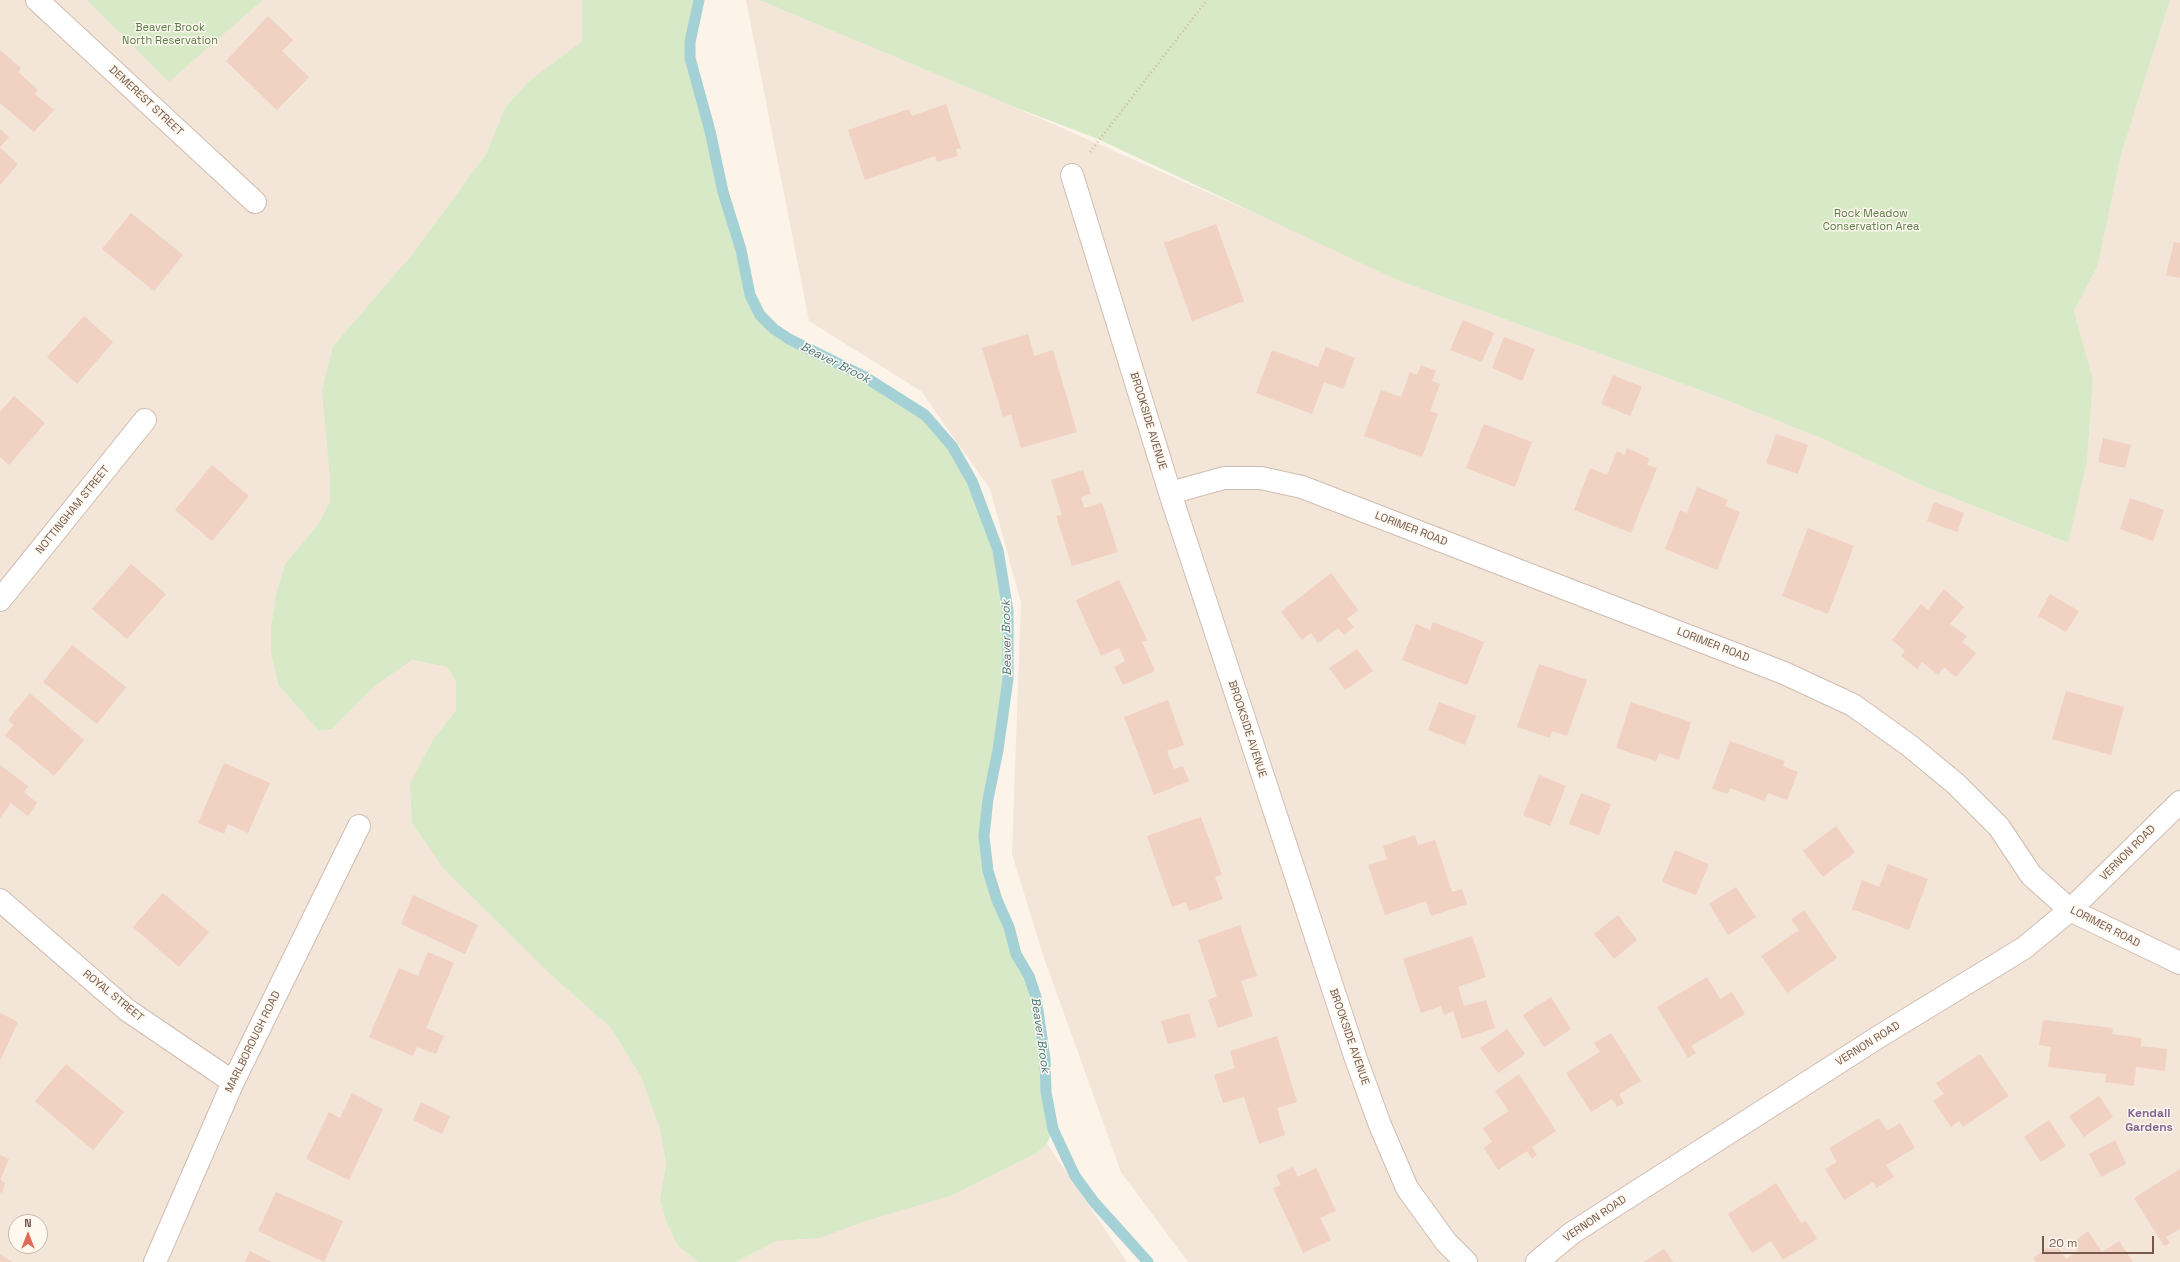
<!DOCTYPE html>
<html>
<head>
<meta charset="utf-8">
<style>
	body { margin:0 }
	#map { position:relative; width:2180px; height:1262px; overflow:hidden; background:#fcf3e9; font-family:"Space Grotesk",sans-serif }
	canvas { display:block }
	.north { position:absolute; left:8px; top:1214px; width:40px; height:40px; box-sizing:border-box; background:#fef8ef; border:1px solid #c7b8ae; border-radius:50%; rotate:0deg; font-size:11px; font-weight:700; line-height:16px; text-align:center; color:#75594d }
	.north::after { content:''; display:block; margin:auto; width:14px; height:18px; background:#e06b54; clip-path:polygon(50% 0,100% 100%,50% 72%,0 100%) }
	.scale { position:absolute; left:2042px; top:1236px; width:112px; height:18px; box-sizing:border-box; border:2px solid #75594d; border-top:0; padding-left:5px; font-size:12px; line-height:14px; white-space:nowrap; color:#75594d; -webkit-text-stroke:3px #fef8ef; paint-order:stroke }
</style>
</head>
<body>
<div id="map">
<canvas width="2180" height="1262"></canvas>
<div class="north">N</div>
<div class="scale">20 m</div>
</div>
<script>
const g = document.querySelector('canvas').getContext('2d');
g.lineJoin = 'round';
function paint(path, color) { g.fillStyle = color; g.fill(path, 'evenodd'); }
const shape = rows => new Path2D(rows.map(r => 'M' + r).join(''));
function strokePath(path, color, width, dash) { g.strokeStyle = color; g.lineWidth = width; g.lineCap = dash ? 'butt' : 'round'; g.setLineDash(dash || []); g.stroke(path); }
function drawText(font, color, halo, rows, align = 'center') {
  g.font = font + ' "Space Grotesk",sans-serif'; g.lineWidth = 3; g.setLineDash([]); g.textBaseline = 'middle'; g.strokeStyle = halo; g.fillStyle = color; for (const [text, x, y, turn = 0] of rows) {
    g.save(); g.translate(x, y); g.rotate((+turn || 0) * Math.PI / 180); g.textAlign = isNaN(turn) ? turn : align; if (halo) g.strokeText(text, 0, 0); g.fillText(text, 0, 0); g.restore();
  }
}
paint(shape([
	[0,0,87,0,169,82,263,0,596,0,582,41,529,81,506,106,486,154,414,252,333,346,330,501,319,523,285,564,276,594,271,627,271,653,278,685,319,731,332,729,375,686,412,660,447,667,456,682,456,710,434,738,444,869,552,976,610,1027,641,1077,660,1129,666,1164,660,1199,666,1221,677,1245,698,1262,0,1262],
	[16,1222,40,1222,40,1246,16,1246],
	[746,0,759,0,1012,106,1293,230,1397,280,1711,394,1823,439,1928,488,2067,543,2087,462,2093,380,2074,311,2098,265,2121,155,2170,0,2180,0,2180,1262,1188,1262,1121,1172,1044,958,1012,854,1021,603,990,489,921,391,809,321],
	[1047,1144,1127,1262,736,1262,777,1241,821,1238,866,1221,1005,1168,1037,1153]
]), '#f3e5d8');
paint(shape([
	[87,0,263,0,169,82],
	[582,0,699,0,690,42,690,58,710,131,723,192,741,250,750,295,760,315,774,329,789,339,865,377,901,399,925,415,940,432,952,446,972,481,998,550,1004,578,1008,611,1008,679,998,750,988,799,984,836,988,871,997,900,1009,927,1016,954,1029,976,1036,997,1045,1059,1046,1092,1053,1129,1047,1144,1037,1153,953,1195,866,1221,821,1238,777,1241,736,1262,698,1262,677,1245,666,1221,660,1199,666,1164,660,1129,641,1077,610,1027,552,976,444,869,412,823,410,784,434,738,456,710,456,682,447,667,412,660,375,686,332,729,319,731,278,685,271,653,271,627,276,594,285,564,319,523,330,501,330,477,322,390,333,346,414,252,486,154,506,106,529,81,582,41],
	[759,0,2170,0,2121,155,2098,265,2074,311,2093,380,2087,462,2068,543,1928,488,1823,439,1711,394,1397,280,1098,139,1012,106]
]), '#d7e9c7');
strokePath(shape([
	[699,0,690,42,690,58,710,131,723,192,741,250,750,295,760,315,774,329,789,339,865,377,925,415,952,446,972,481,998,550,1008,611,1008,679,998,750,988,799,984,836,988,871,997,900,1009,927,1016,954,1029,976,1036,997,1045,1059,1046,1092,1053,1129,1075,1176,1094,1202,1148,1262]
]), '#a4d1d6', 11);
paint(shape([
	[268,16,293,40,282,51,309,77,277,110,226,61],
	[0,50,21,68,18,72,38,90,35,94,54,110,34,132,0,103],
	[946,104,961,148,956,149,958,156,937,162,935,156,865,180,848,130,909,109,912,116],
	[0,129,9,137,0,147],
	[0,148,18,164,0,185],
	[131,213,183,255,154,291,102,249],
	[1216,224,1244,301,1192,321,1164,243],
	[2174,242,2180,243,2180,278,2166,275],
	[84,316,113,342,77,384,47,357],
	[1463,320,1494,333,1482,362,1450,350],
	[1028,334,1034,356,1053,350,1077,432,1021,448,1011,414,1003,417,982,348],
	[1504,337,1535,349,1522,381,1492,368],
	[1326,347,1355,358,1343,389,1324,382,1312,414,1256,393,1272,350,1318,367],
	[1421,365,1436,371,1432,381,1440,384,1430,411,1438,414,1422,457,1364,436,1381,390,1401,397,1410,372,1417,375],
	[1613,375,1642,387,1630,416,1601,404],
	[14,396,45,423,9,465,0,457,0,412],
	[1484,424,1532,442,1515,487,1466,468],
	[1776,434,1808,445,1798,474,1766,463],
	[2103,438,2131,445,2125,468,2098,462],
	[1627,448,1649,458,1647,465,1657,468,1631,533,1574,510,1590,468,1607,475,1617,451,1625,455],
	[212,465,249,496,212,541,175,510],
	[1083,470,1091,494,1081,497,1084,508,1102,503,1118,552,1072,566,1056,516,1062,515,1051,480],
	[1697,487,1728,500,1725,506,1740,512,1717,570,1665,549,1680,510,1687,513],
	[2130,498,2164,510,2153,541,2120,529],
	[1934,502,1964,513,1957,532,1927,521],
	[1808,528,1854,546,1828,614,1782,596],
	[131,564,166,594,127,639,92,609],
	[1331,573,1358,610,1347,619,1354,627,1344,635,1338,628,1318,643,1311,633,1302,640,1281,612],
	[1119,580,1147,640,1142,642,1155,671,1123,685,1114,667,1125,661,1119,648,1101,656,1076,600],
	[1944,589,1964,607,1950,624,1967,636,1962,642,1976,653,1956,677,1944,667,1938,675,1922,662,1917,669,1901,656,1905,651,1892,640,1921,604,1928,610],
	[2050,594,2079,611,2066,632,2038,616],
	[1433,622,1484,642,1467,685,1402,660,1416,624,1430,630],
	[72,645,126,687,97,724,43,682],
	[1357,649,1373,671,1345,690,1329,668],
	[1539,664,1587,680,1567,736,1552,731,1550,738,1517,727],
	[2066,691,2124,707,2111,755,2052,739],
	[30,693,84,740,54,776,5,735,14,725,8,720],
	[1168,700,1184,745,1167,751,1174,769,1183,766,1189,781,1154,795,1124,717],
	[1439,702,1476,716,1465,745,1428,730],
	[1631,702,1691,722,1679,760,1659,753,1656,761,1616,748],
	[1730,741,1785,761,1783,766,1798,772,1787,800,1768,793,1764,801,1730,788,1728,794,1712,789],
	[224,763,270,783,248,833,228,824,224,834,198,823],
	[0,765,28,786,24,792,37,803,28,816,11,803,0,818],
	[1539,775,1566,786,1550,826,1523,815],
	[1581,793,1611,804,1599,835,1569,824],
	[1201,817,1222,875,1215,877,1223,899,1189,911,1186,902,1172,907,1147,836],
	[1836,826,1855,852,1823,877,1803,851],
	[1415,835,1418,845,1435,840,1452,892,1462,889,1467,904,1431,916,1426,901,1385,915,1368,865,1387,859,1383,846],
	[1675,850,1709,864,1696,895,1662,882],
	[1888,864,1928,879,1909,930,1852,909,1862,880,1879,887],
	[1736,887,1756,917,1728,935,1709,904],
	[163,893,209,932,179,967,133,927],
	[413,895,478,925,465,954,401,924],
	[1804,910,1837,958,1787,993,1761,956,1799,930,1791,920],
	[1618,915,1637,940,1614,959,1594,934],
	[1240,925,1257,976,1241,981,1253,1016,1218,1028,1208,1000,1217,996,1198,940],
	[1472,936,1486,977,1458,987,1464,1006,1486,1000,1495,1028,1462,1039,1453,1011,1444,1015,1441,1006,1421,1013,1403,959],
	[428,952,454,963,426,1028,444,1036,436,1054,417,1047,413,1056,369,1037,399,968,418,976],
	[1707,977,1720,999,1732,992,1745,1014,1691,1046,1696,1053,1688,1058,1657,1007],
	[1551,997,1571,1029,1544,1047,1523,1015],
	[0,1013,18,1022,0,1061],
	[1189,1013,1196,1037,1168,1044,1161,1021],
	[2043,1020,2113,1028,2112,1034,2141,1038,2141,1046,2167,1049,2165,1071,2136,1067,2134,1086,2105,1082,2106,1074,2048,1067,2051,1047,2039,1045],
	[1507,1029,1525,1054,1498,1073,1480,1048],
	[1611,1033,1641,1081,1619,1094,1624,1103,1617,1107,1612,1099,1591,1112,1566,1073,1600,1052,1594,1043],
	[1277,1036,1297,1102,1277,1108,1285,1135,1259,1144,1244,1097,1223,1103,1214,1075,1235,1068,1230,1051],
	[1980,1054,2009,1096,1963,1127,1959,1121,1951,1127,1933,1101,1944,1094,1936,1083],
	[66,1064,124,1112,93,1150,35,1101],
	[1519,1074,1556,1131,1532,1147,1537,1155,1532,1159,1527,1151,1498,1170,1484,1148,1492,1142,1483,1128,1509,1111,1495,1091],
	[352,1093,383,1109,349,1180,306,1159,329,1112,340,1118],
	[2099,1096,2113,1117,2084,1137,2069,1116],
	[421,1102,450,1116,442,1134,413,1120],
	[1879,1118,1887,1131,1900,1123,1915,1148,1886,1165,1894,1177,1876,1188,1873,1182,1844,1200,1825,1169,1837,1162,1829,1148],
	[2049,1120,2066,1146,2041,1162,2024,1137],
	[2115,1140,2126,1164,2101,1177,2089,1154],
	[0,1155,9,1159,0,1180],
	[1293,1167,1298,1177,1316,1168,1336,1211,1320,1218,1331,1240,1303,1253,1273,1188,1281,1185,1276,1175],
	[2180,1169,2180,1229,2166,1237,2170,1243,2164,1246,2134,1198],
	[0,1180,5,1183,2,1193,0,1192],
	[1776,1183,1801,1223,1806,1221,1817,1239,1783,1260,1771,1241,1752,1253,1728,1214],
	[276,1192,343,1221,324,1262,258,1231],
	[2088,1231,2102,1252,2119,1241,2133,1262,2036,1262,2033,1258,2055,1243,2066,1259,2078,1251,2072,1243],
	[1664,1249,1673,1262,1644,1262],
	[250,1251,272,1262,245,1262],
	[0,1254,12,1262,0,1262]
]), '#f0d1c2');
const minor = shape([
	[37,0,255,202],
	[1072,175,1170,493,1356,1059,1380,1125,1407,1188,1446,1242,1466,1262],
	[1170,493,1224,478,1261,478,1302,487,1784,673,1853,705,1910,746,1956,784,1999,827,2031,875,2070,910,2180,963],
	[0,600,145,420],
	[0,900,127,1010,233,1082],
	[155,1262,233,1082,359,826],
	[1537,1262,1572,1233,1880,1036,2024,948,2070,910,2180,802]
]);
strokePath(minor, '#cfbdb1', 24);
strokePath(shape([
	[1090,152,1207,0]
]), '#d5b5a4', 2.5, [1, 3]);
strokePath(minor, '#fff', 22);
drawText('11px', '#587a45', '#fef8ef', [
	["Beaver Brook",170,28],
	["North Reservation",170,41],
	["Rock Meadow",1871,214],
	["Conservation Area",1871,227]
]);
drawText('11px', '#75594d', '#fef8ef', [
	["DEMEREST STREET",146,101,43],
	["BROOKSIDE AVENUE",1148,421,73],
	["NOTTINGHAM STREET",73,510,-51],
	["LORIMER ROAD",1411,529,21],
	["LORIMER ROAD",1713,645,21],
	["BROOKSIDE AVENUE",1247,729,72],
	["VERNON ROAD",2128,853,-45],
	["LORIMER ROAD",2105,927,27],
	["ROYAL STREET",113,996,39],
	["BROOKSIDE AVENUE",1349,1037,71],
	["MARLBOROUGH ROAD",253,1042,-64],
	["VERNON ROAD",1868,1044,-32],
	["VERNON ROAD",1595,1219,-34]
]);
drawText('italic 12px', '#447a80', '#fef8ef', [
	["Beaver Brook",835,363,27],
	["Beaver Brook",1007,638,-91],
	["Beaver Brook",1040,1035,82]
]);
drawText('bold 12px', '#806691', '#fef8ef', [
	["Kendall",2149,1114],
	["Gardens",2149,1128]
]);
</script>
</body>
</html>
